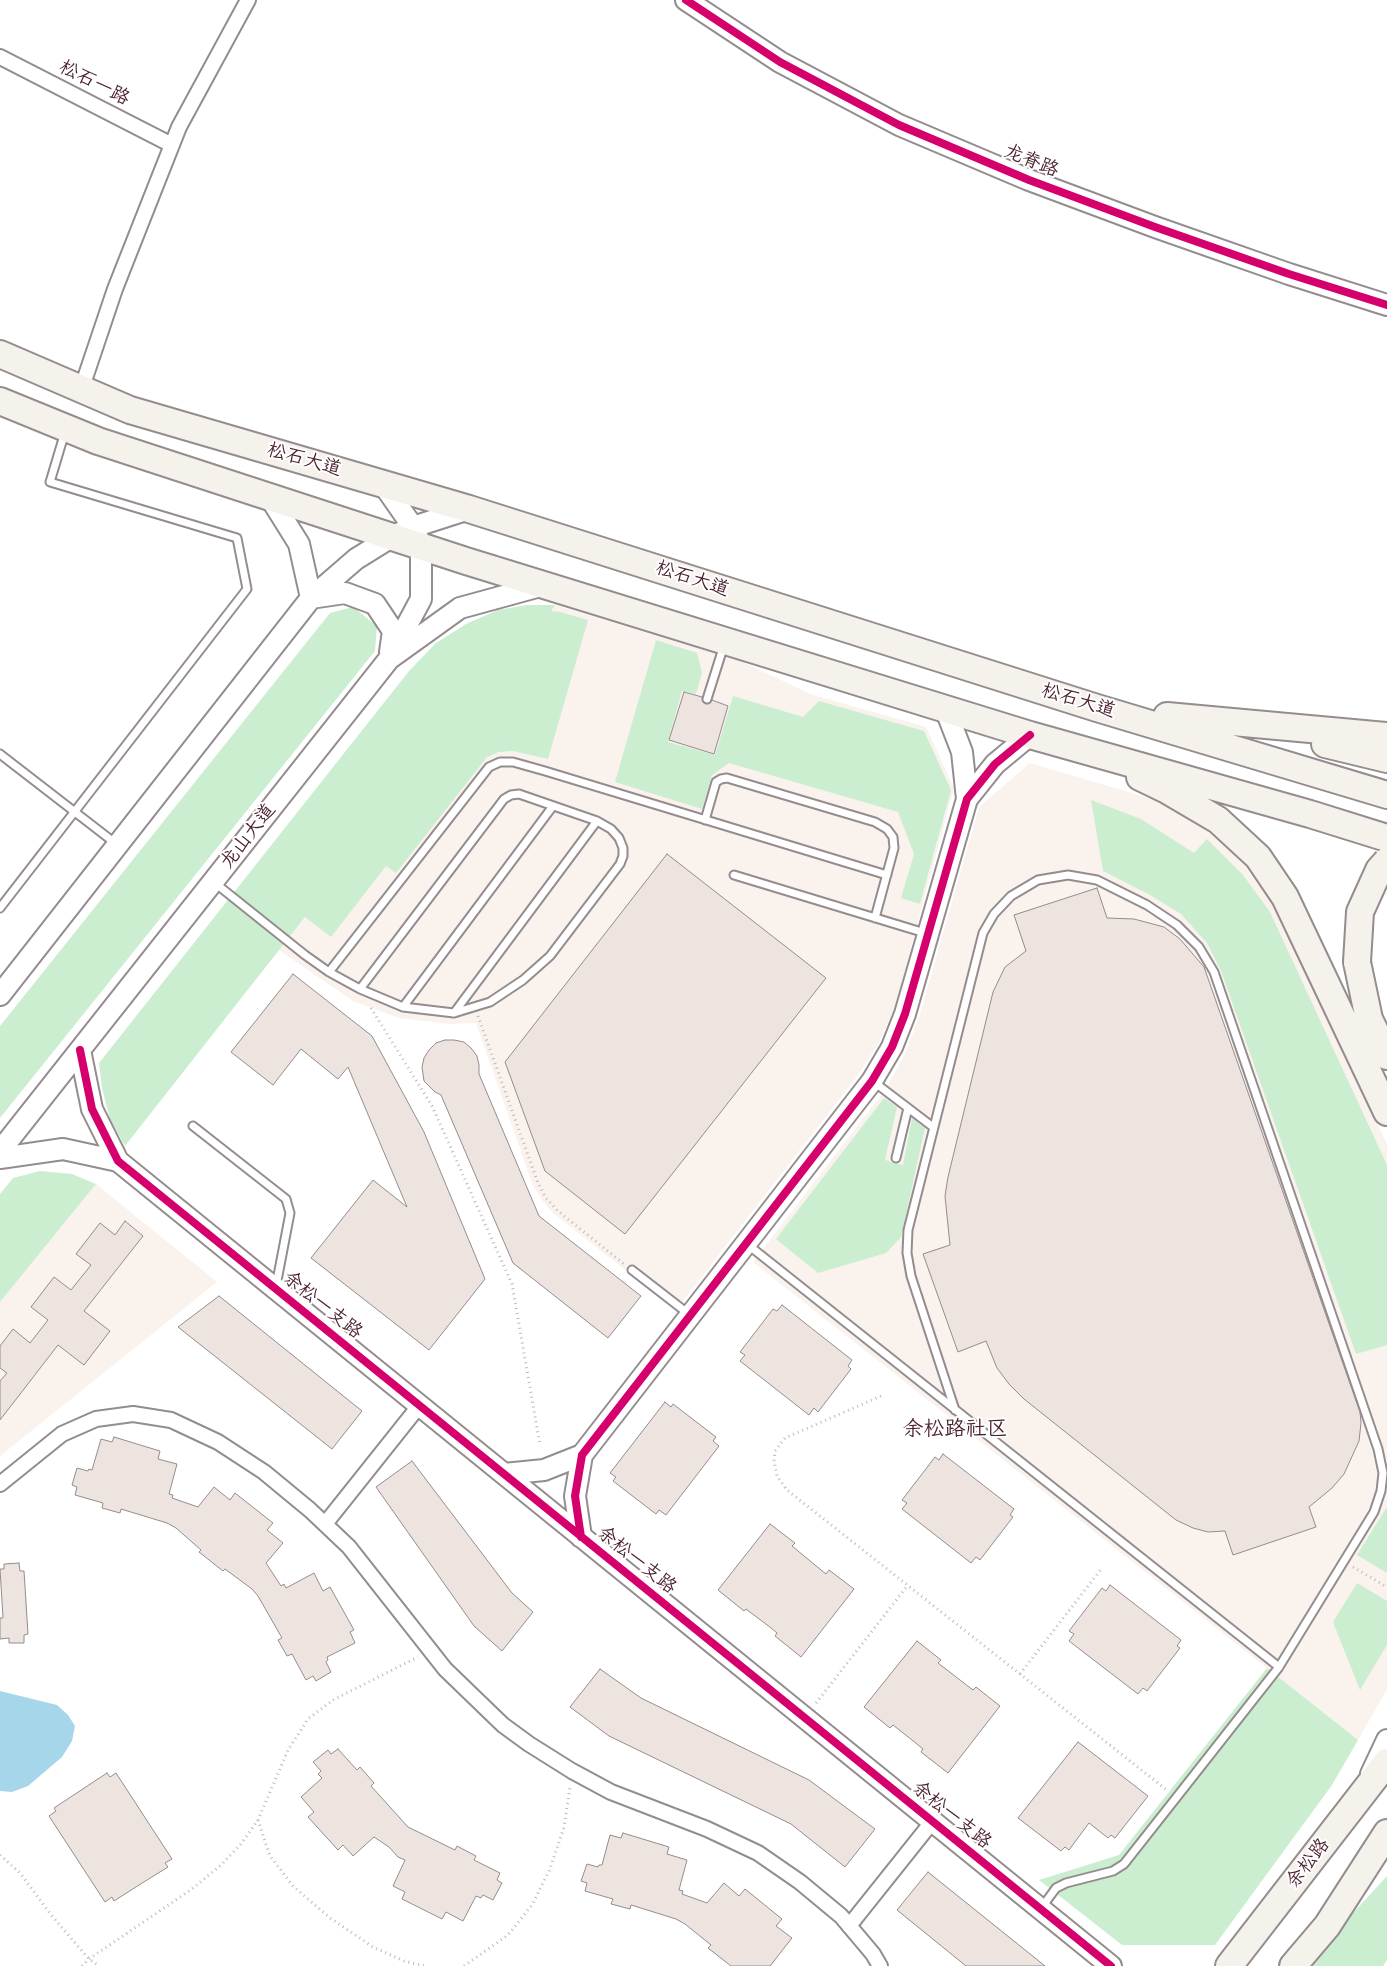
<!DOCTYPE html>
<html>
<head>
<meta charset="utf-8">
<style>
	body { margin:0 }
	canvas { display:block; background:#fff }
</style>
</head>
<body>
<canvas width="1387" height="1966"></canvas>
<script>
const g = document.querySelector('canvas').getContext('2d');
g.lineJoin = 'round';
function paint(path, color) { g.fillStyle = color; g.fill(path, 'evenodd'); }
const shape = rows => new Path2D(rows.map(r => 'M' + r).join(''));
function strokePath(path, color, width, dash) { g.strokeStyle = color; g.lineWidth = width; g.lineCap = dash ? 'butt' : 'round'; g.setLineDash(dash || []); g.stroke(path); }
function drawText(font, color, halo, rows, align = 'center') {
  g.font = font + ' "Architects Daughter","LXGW WenKai TC",sans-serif'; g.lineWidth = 4; g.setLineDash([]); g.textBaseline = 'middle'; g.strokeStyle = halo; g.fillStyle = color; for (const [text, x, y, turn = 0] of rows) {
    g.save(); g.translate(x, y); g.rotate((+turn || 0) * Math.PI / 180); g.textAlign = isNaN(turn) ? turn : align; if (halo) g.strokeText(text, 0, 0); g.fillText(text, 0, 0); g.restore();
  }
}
paint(shape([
	[555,605,740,661,813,695,926,727,954,788,896,1003,879,1043,855,1079,676,1310,553,1213,542,1200,533,1186,476,1023,449,1024,399,1018,353,1001,279,950],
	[1030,763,1159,801,1208,832,1244,865,1275,908,1387,1144,1387,1689,1358,1740,753,1262,885,1090,905,1054,920,1014,979,807],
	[96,1184,217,1282,0,1456,0,1302]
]), '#faf2ed');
paint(shape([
	[527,605,555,605,551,611,560,612,588,620,548,759,513,751,499,752,487,757,396,873,386,866,331,937,305,917,125,1146,110,1119,102,1088,99,1063,409,671,436,643,466,624,498,610],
	[353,607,377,626,375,651,0,1118,0,1026,330,613],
	[656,640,697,653,702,673,696,694,682,691,668,742,715,755,733,696,803,717,819,701,924,731,951,790,920,904,901,898,914,854,898,812,729,763,712,775,702,809,615,782],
	[1091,800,1141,819,1194,853,1207,839,1243,875,1270,912,1387,1165,1387,1345,1356,1354,1221,971,1207,943,1181,914,1152,896,1103,871],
	[884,1098,897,1107,885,1160,903,1165,912,1118,925,1128,901,1237,886,1253,818,1273,776,1239],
	[40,1171,72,1174,96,1184,0,1302,0,1194,13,1178],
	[1387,1507,1387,1573,1357,1555],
	[1357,1583,1387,1601,1387,1645,1360,1690,1333,1622],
	[1267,1668,1358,1740,1332,1785,1215,1945,1122,1945,1039,1880,1119,1855],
	[1387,1876,1387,1960,1383,1966,1310,1966,1342,1925]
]), '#cbeed0');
paint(shape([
	[0,1691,57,1705,68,1715,75,1726,72,1741,62,1757,28,1786,12,1792,0,1791]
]), '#a6d6ea');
const building = shape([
	[684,692,702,697,703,702,706,704,712,700,728,706,714,754,669,740,684,692],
	[667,854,826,978,625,1234,545,1171,505,1062,667,854],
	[1097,888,1107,918,1134,919,1164,927,1180,939,1204,967,1360,1412,1361,1423,1359,1441,1344,1474,1332,1488,1309,1507,1316,1527,1233,1555,1225,1531,1208,1532,1193,1528,1176,1520,1024,1399,1009,1384,997,1368,986,1341,958,1352,923,1254,950,1245,945,1196,948,1177,993,992,1005,967,1026,951,1014,915,1097,888],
	[293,974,372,1036,424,1132,485,1279,429,1350,311,1258,373,1180,407,1207,348,1067,338,1079,301,1049,273,1085,231,1052,293,974],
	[445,1040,454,1040,464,1042,471,1048,477,1056,479,1065,479,1074,539,1216,641,1296,608,1338,513,1263,441,1095,435,1092,424,1081,422,1067,424,1058,429,1050,436,1043,445,1040],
	[125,1221,143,1236,84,1311,110,1331,84,1365,58,1345,0,1420,0,1381,7,1373,0,1368,0,1346,13,1329,30,1343,48,1320,31,1307,54,1277,71,1290,91,1265,76,1254,100,1223,115,1235,125,1221],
	[219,1296,362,1411,332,1449,178,1327,219,1296],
	[782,1305,852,1360,848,1366,851,1369,818,1412,814,1408,809,1415,740,1361,745,1355,740,1352,773,1309,777,1311,782,1305],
	[665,1402,671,1407,673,1404,716,1437,713,1441,719,1446,666,1515,659,1510,656,1514,613,1481,616,1477,610,1473,665,1402],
	[114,1437,160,1451,158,1459,177,1464,169,1494,173,1495,172,1498,198,1507,214,1487,230,1500,235,1493,273,1523,267,1530,283,1543,266,1563,281,1586,284,1584,286,1588,314,1573,323,1591,330,1587,354,1630,350,1632,355,1643,327,1657,328,1660,326,1662,331,1672,316,1681,313,1676,306,1680,292,1654,287,1656,278,1640,282,1638,258,1596,252,1589,225,1569,223,1571,199,1552,201,1550,176,1528,167,1523,121,1509,120,1513,102,1508,103,1503,75,1495,77,1487,72,1485,77,1468,88,1471,89,1469,92,1470,101,1439,112,1442,114,1437],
	[943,1454,1014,1509,1010,1515,1013,1517,980,1560,976,1557,971,1563,902,1509,907,1503,902,1500,935,1457,939,1460,943,1454],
	[412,1461,512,1593,533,1612,502,1651,474,1626,376,1487,412,1461],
	[770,1524,795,1543,792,1546,815,1565,826,1574,829,1570,854,1589,801,1657,775,1636,777,1633,771,1628,746,1609,744,1611,718,1590,770,1524],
	[19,1563,20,1571,24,1571,28,1634,24,1635,24,1643,9,1643,9,1638,0,1639,0,1618,3,1618,0,1569,4,1569,4,1564,19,1563],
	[1110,1585,1181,1640,1177,1646,1180,1648,1147,1691,1143,1688,1138,1694,1069,1641,1074,1634,1069,1631,1102,1588,1106,1591,1110,1585],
	[917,1641,941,1660,938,1663,973,1690,976,1687,1000,1706,948,1773,921,1752,923,1749,917,1744,893,1725,890,1728,864,1707,917,1641],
	[600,1669,641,1698,809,1780,875,1829,845,1867,791,1824,609,1736,570,1707,600,1669],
	[1078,1742,1148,1796,1115,1838,1111,1835,1108,1838,1089,1823,1069,1850,1065,1847,1061,1851,1018,1818,1078,1742],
	[338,1749,357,1770,360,1767,374,1783,371,1786,408,1827,455,1850,457,1846,476,1856,474,1860,500,1873,497,1880,502,1883,493,1900,483,1895,481,1898,476,1896,463,1921,446,1912,442,1919,402,1899,405,1892,393,1886,405,1860,398,1857,389,1847,374,1837,353,1856,343,1845,338,1850,308,1817,314,1812,301,1797,322,1778,318,1774,321,1771,313,1762,328,1750,331,1754,338,1749],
	[107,1773,110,1777,116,1773,172,1859,165,1863,168,1867,139,1885,114,1901,112,1897,105,1902,49,1816,56,1811,54,1808,107,1773],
	[623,1833,669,1847,667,1854,687,1860,679,1890,683,1891,682,1894,707,1903,724,1883,739,1896,745,1889,782,1919,776,1926,792,1938,770,1966,731,1966,708,1948,711,1945,685,1924,676,1919,631,1905,630,1909,611,1904,613,1899,585,1891,587,1883,581,1881,587,1864,598,1867,599,1865,602,1865,610,1835,621,1838,623,1833],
	[928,1872,1045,1966,966,1966,897,1910,928,1872]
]);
paint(building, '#ede4df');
strokePath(building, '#948c8e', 1);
const lane = shape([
	[707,699,724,645],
	[0,754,115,843],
	[705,820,716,782,721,779,727,778,875,822,887,829,893,837,894,848,875,918],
	[734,875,925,933],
	[215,883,305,955,329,972,360,989,403,1007,454,1013,490,1002,523,980,550,956,620,864,623,856,623,848,619,838,611,829,597,821,519,794,511,795,504,799,360,989],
	[0,908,247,589,237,538,50,482,65,432],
	[329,972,489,767,500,762,513,762,545,771,887,875],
	[403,1007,553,806],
	[454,1013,597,821],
	[874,1082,933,1127],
	[193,1126,286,1199,290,1213,276,1286],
	[896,1158,908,1108],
	[747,1244,1279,1667],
	[632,1270,690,1315],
	[955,1410,911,1276,907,1253,908,1230,983,933,994,914,1011,896,1038,880,1068,875,1097,880,1147,905,1177,925,1199,947,1214,972,1378,1449,1383,1473,1381,1491,1374,1512,1279,1667,1176,1798,1124,1864,1113,1871,1066,1883,1056,1888,1042,1907]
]);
const street = shape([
	[0,57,172,145],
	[81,390,115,289,179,127,248,0],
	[0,1484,62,1434,96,1419,133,1414,171,1420,218,1442,264,1472,310,1510,349,1547,445,1669,503,1725,529,1744,572,1771,611,1792,707,1829,758,1853,800,1882,841,1916,873,1954,880,1966],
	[325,1524,419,1406],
	[849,1926,932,1822]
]);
const secondary = shape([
	[686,0,780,62,899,125,1029,180,1155,227,1289,274,1387,305],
	[383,484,413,527,421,545,421,599,391,655],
	[311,598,356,559,393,536,413,527,469,509],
	[311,598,345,593,375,604,393,631,390,652],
	[945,708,962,752,967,799],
	[0,995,311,598,299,544,269,496],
	[80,1050,92,1109,118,1161,1111,1966],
	[0,1151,389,659,460,608,544,585],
	[0,1158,63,1149,118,1161],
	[504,1474,544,1470,582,1455],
	[581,1537,575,1496,582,1455,872,1081,892,1047,905,1014,967,799,995,764,1030,735],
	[1371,1774,1387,1740]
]);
const highway = shape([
	[0,354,130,410,469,509,1097,708,1387,795],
	[0,401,98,441,466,561,1030,735,1310,814,1387,838],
	[1167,716,1387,736],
	[1325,744,1387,759],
	[1140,777,1167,790,1218,820,1258,857,1285,897,1387,1112],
	[1357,962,1369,1019,1387,1056],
	[1229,1966,1387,1762],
	[1293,1966,1327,1926,1387,1833]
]);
strokePath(lane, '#948c8e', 11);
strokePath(street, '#948c8e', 18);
strokePath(secondary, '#948c8e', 24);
strokePath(highway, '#948c8e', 30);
strokePath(shape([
	[371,1008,432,1106,512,1284,540,1445],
	[478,1016,538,1183,546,1198,558,1211,624,1264],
	[881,1396,785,1438,775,1451,774,1461,777,1476,787,1490,1168,1791],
	[1353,1567,1387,1587],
	[1020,1674,1102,1568],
	[816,1703,908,1585],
	[258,1820,270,1856,293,1886,330,1918,373,1947,404,1961,425,1966],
	[0,1855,20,1873,52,1916,89,1959,99,1966],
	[82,1966,89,1959,192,1889,221,1865,241,1844,258,1820,288,1750,308,1719,333,1700,418,1657],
	[464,1966,508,1935,532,1905,550,1869,564,1827,570,1787]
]), '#bdb8b9', 3, [1, 4]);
strokePath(lane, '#fff', 7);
strokePath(street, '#fff', 14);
strokePath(secondary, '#fff', 20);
strokePath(highway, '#f5f1eb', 26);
const highwayBridge = shape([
	[1357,962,1360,912,1379,870,1387,861]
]);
strokePath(highwayBridge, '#948c8e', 30, []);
strokePath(highwayBridge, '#f5f1eb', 26);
strokePath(shape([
	[686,0,780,62,899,125,1029,180,1155,227,1289,274,1387,305],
	[80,1050,92,1109,118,1161,1111,1966],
	[581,1537,575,1496,582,1455,872,1081,892,1047,905,1014,967,799,995,764,1030,735]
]), '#d6006c', 8);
drawText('19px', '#4a1f2b', '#fff', [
	["松石一路",94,84,27],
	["龙脊路",1031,162,22],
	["松石大道",304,461,16],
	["松石大道",692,580,18],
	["松石大道",1078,702,17],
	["龙山大道",249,837,-52],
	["余松一支路",322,1306,39],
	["余松一支路",636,1561,39],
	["余松一支路",951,1816,39],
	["余松路",1309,1864,-52]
]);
drawText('21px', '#4a1f2b', '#fff', [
	["余松路社区",955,1431]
]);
</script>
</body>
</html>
